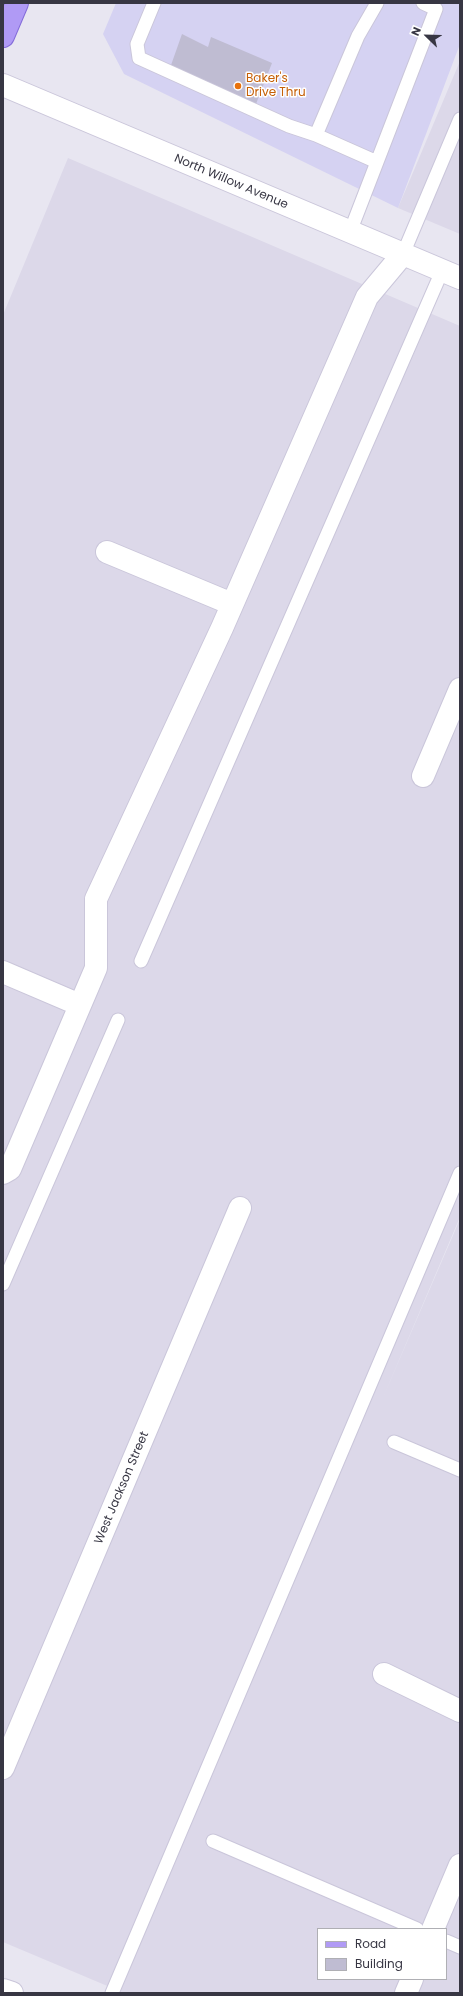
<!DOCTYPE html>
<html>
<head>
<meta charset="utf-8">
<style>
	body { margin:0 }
	#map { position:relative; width:463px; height:1996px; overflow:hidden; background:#e8e6f1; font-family:Poppins,sans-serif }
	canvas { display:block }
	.frame { position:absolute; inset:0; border:4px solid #373643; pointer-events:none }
	.legend { position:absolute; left:317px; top:1928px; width:130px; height:52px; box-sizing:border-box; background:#fff; border:1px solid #afafb4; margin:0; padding:5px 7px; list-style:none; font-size:12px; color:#373643 }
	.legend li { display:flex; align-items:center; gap:8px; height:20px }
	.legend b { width:20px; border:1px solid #afafb4 }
	.north { position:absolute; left:407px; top:16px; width:40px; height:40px; -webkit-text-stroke:3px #fff; paint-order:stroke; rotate:293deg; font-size:11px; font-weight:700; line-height:16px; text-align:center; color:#373643 }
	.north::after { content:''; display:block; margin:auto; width:14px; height:18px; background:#373643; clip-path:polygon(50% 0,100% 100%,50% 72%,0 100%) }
</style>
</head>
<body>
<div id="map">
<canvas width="463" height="1996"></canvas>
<div class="frame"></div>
<ul class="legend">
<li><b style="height:5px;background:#b09af5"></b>Road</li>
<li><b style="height:11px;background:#bfbcd2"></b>Building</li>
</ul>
<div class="north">N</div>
</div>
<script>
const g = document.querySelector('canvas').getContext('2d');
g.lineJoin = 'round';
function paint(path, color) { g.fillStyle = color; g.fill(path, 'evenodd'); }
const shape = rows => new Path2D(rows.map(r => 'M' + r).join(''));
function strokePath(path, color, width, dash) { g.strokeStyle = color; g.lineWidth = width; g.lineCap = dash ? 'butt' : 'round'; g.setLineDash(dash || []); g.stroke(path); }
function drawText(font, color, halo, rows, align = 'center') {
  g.font = font + ' Poppins,sans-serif'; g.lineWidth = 3; g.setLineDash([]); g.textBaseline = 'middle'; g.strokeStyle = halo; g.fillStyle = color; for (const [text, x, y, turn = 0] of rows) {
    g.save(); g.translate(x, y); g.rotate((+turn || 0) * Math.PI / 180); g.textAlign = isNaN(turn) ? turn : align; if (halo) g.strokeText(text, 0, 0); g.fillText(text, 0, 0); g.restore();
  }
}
paint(shape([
	[460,61,460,234,398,208],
	[68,158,460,326,460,1217,382,1400,460,1219,460,1993,124,1993,3,1942,3,315],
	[318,1929,446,1929,446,1979,318,1979]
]), '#dcd8e9');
paint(shape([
	[116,3,460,3,460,44,398,208,124,74,103,34]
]), '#d5d2f2');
paint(shape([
	[182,34,208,47,211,37,272,63,256,104,170,68]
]), '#bfbcd2');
const service = shape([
	[154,3,137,44,139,58,289,126,316,135],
	[377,162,316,135,358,36,377,3],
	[350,232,436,9,423,3],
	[403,254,460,119],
	[141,961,442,271],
	[3,1284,118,1020],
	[394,1442,460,1470],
	[213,1841,417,1929],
	[446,1941,460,1947],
	[112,1993,460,1173]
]);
const minor = shape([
	[107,552,232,604],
	[423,776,460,689],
	[3,972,80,1005],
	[3,1173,10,1169,96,968,96,899,222,628,367,297,403,254],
	[384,1674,460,1711],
	[3,1768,240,1208],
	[433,1929,460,1865],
	[406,1993,412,1979]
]);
const tertiary = shape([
	[3,85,460,278],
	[3,1990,12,1993]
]);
const primary = shape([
	[3,36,17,3]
]);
strokePath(service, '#cac6da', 15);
strokePath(minor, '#cac6da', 24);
strokePath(tertiary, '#cac6da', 24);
strokePath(primary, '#846cd9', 24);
strokePath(service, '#fff', 13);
strokePath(minor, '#fff', 22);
strokePath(tertiary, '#fff', 22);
strokePath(primary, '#b09af5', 22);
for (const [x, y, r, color] of [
	[238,86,4,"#e8710a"]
]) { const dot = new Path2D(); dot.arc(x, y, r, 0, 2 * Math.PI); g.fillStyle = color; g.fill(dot); strokePath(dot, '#fff', 1.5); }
drawText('12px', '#c56008', '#fff', [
	["Baker's",246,79],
	["Drive Thru",246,93]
], 'left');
drawText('12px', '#373643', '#fff', [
	["North Willow Avenue",231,182,23],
	["West Jackson Street",122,1488,-67]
]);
</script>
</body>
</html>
